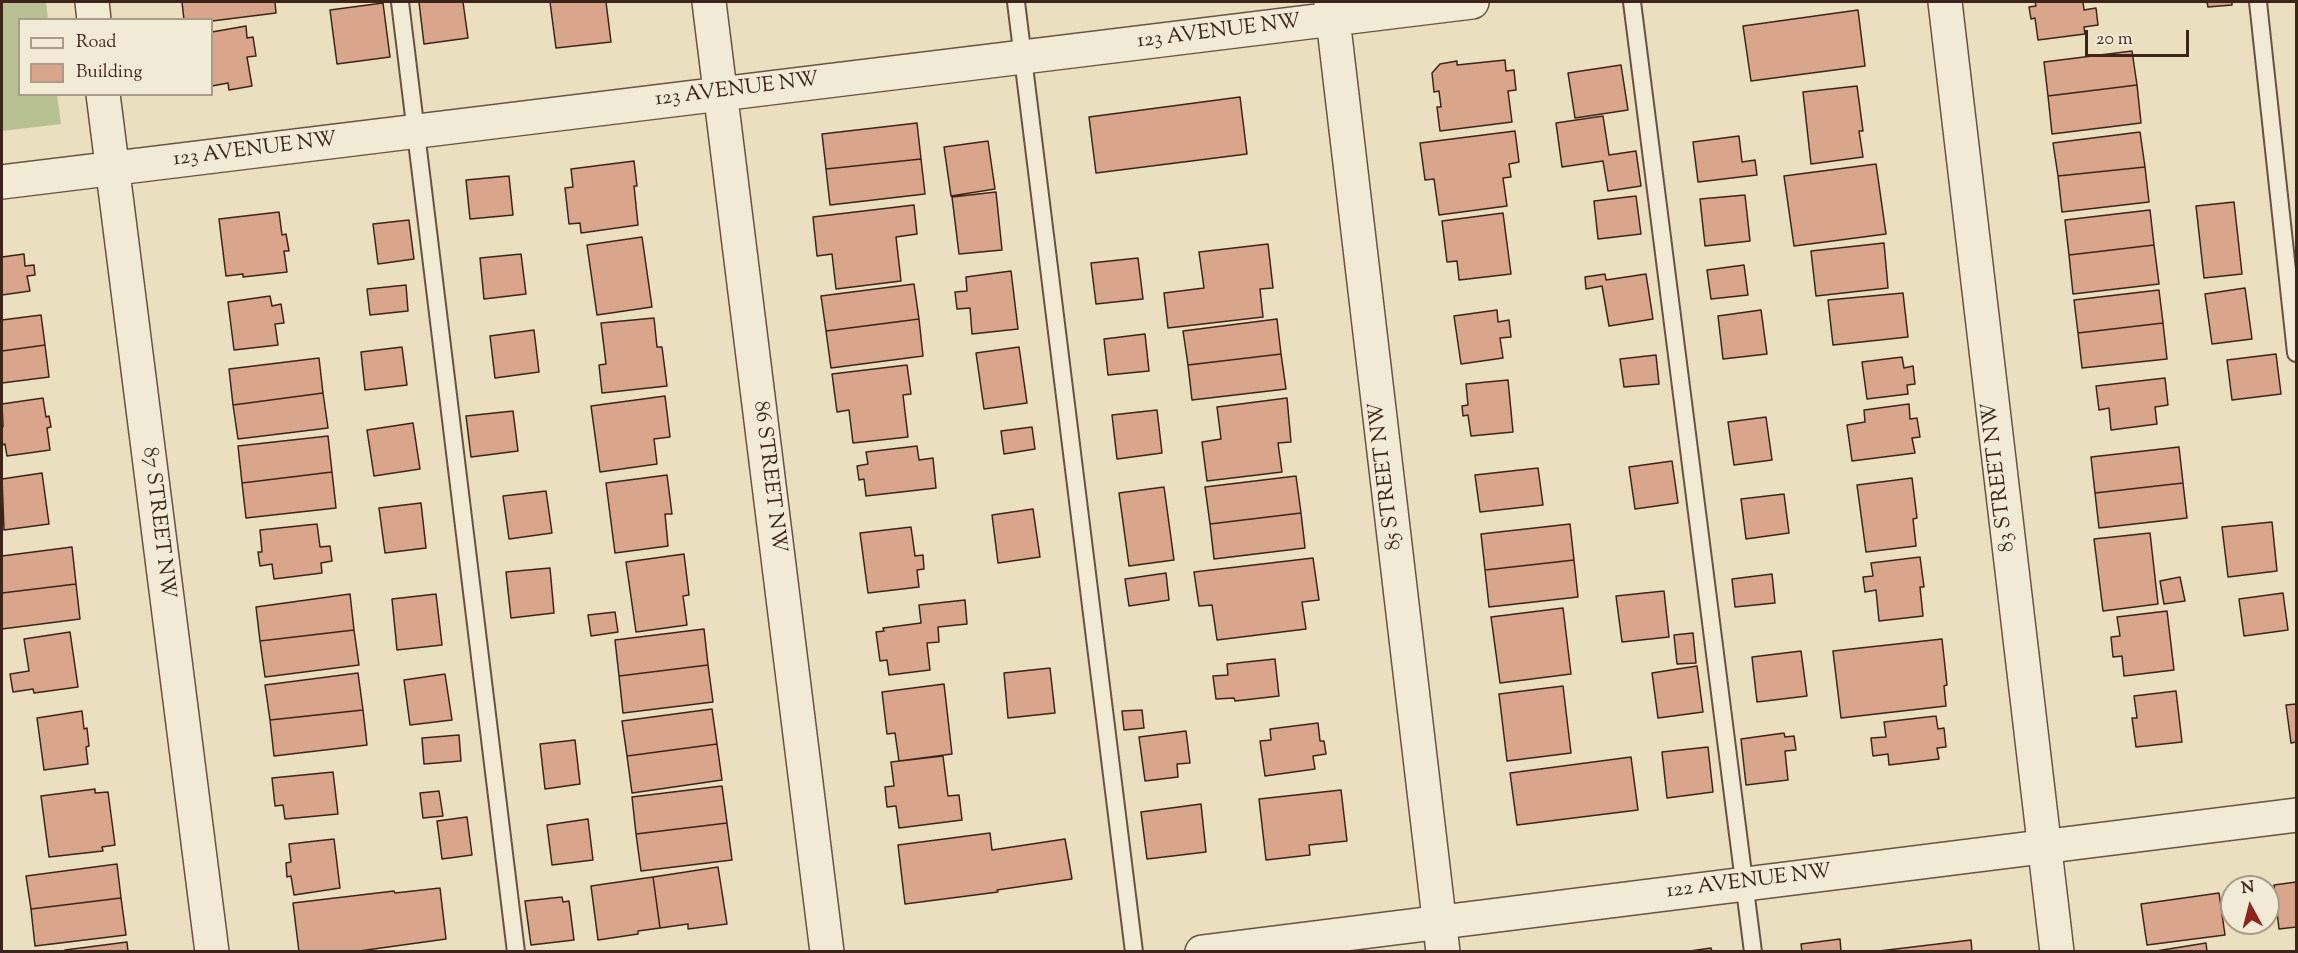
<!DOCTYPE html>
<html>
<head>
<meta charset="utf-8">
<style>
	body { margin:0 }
	#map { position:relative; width:2298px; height:953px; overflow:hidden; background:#eadfbe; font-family:"Sorts Mill Goudy",serif }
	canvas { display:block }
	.frame { position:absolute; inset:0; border:3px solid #3d241a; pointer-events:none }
	.legend { position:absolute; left:18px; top:18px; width:195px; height:78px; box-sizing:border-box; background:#f1ead5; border:2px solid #a99b8a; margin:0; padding:8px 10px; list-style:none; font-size:18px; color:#3d241a }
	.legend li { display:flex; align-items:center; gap:12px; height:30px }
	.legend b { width:30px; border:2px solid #a99b8a }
	.north { position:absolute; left:2220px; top:875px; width:60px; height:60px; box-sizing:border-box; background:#f1ead5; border:2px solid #a99b8a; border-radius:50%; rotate:353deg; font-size:16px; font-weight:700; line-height:24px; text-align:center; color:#3d241a }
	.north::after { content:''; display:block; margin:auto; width:21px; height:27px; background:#8f2418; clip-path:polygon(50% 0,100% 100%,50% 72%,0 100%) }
	.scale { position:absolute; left:2085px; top:30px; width:104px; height:27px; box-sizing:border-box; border:3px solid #3d241a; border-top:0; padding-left:8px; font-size:18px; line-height:21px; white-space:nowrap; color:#3d241a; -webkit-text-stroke:4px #f1ead5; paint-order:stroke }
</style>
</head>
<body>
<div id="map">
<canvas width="2298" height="953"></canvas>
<div class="frame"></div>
<ul class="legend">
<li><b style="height:8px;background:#f1ead5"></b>Road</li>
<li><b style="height:16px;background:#d9a58b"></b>Building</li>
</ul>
<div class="north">N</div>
<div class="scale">20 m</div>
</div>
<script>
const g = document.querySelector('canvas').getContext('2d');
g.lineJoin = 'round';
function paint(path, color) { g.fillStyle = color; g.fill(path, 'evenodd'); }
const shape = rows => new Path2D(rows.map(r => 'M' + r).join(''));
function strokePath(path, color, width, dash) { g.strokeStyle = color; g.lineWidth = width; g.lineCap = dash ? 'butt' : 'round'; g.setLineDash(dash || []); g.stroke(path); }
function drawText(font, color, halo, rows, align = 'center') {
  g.font = font + ' "Sorts Mill Goudy",serif'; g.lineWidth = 4.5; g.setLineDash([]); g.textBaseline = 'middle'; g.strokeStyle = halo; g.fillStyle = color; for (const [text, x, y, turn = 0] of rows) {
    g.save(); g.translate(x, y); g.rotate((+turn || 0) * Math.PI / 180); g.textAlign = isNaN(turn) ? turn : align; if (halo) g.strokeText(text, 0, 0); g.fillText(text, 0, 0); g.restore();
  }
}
paint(shape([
	[2,2,46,2,48,19,20,20,20,94,57,95,61,124,2,131]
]), '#b7c191');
const building = shape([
	[182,2,275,2,276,13,212,21,184,20,182,2],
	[419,2,463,2,468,38,424,44,419,2],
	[550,2,606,2,611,42,556,48,550,2],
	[2035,2,2083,2,2084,10,2096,8,2098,25,2084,27,2085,34,2038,40,2035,18,2031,19,2029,7,2036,6,2035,2],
	[2207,2,2232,2,2232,5,2208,7,2207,2],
	[383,3,390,57,337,64,330,10,383,3],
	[1858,10,1865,66,1751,81,1743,26,1858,10],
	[246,26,247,38,253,37,256,56,247,57,252,86,229,90,228,83,212,86,212,32,246,26],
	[2132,51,2137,85,2048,96,2044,62,2132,51],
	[1505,60,1506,71,1514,70,1516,90,1508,91,1512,122,1440,131,1437,107,1441,107,1439,91,1434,92,1432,73,1440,64,1457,61,1457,65,1505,60],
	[1621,65,1628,110,1575,118,1568,73,1621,65],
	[2137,85,2141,123,2052,134,2048,96,2137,85],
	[1857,86,1863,131,1859,131,1863,157,1811,164,1803,92,1857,86],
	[1240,97,1247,154,1096,173,1089,117,1240,97],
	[1603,116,1609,155,1636,151,1641,186,1608,191,1603,161,1562,167,1556,123,1603,116],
	[917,123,921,159,826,169,822,134,917,123],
	[1515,131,1519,162,1509,164,1511,177,1503,178,1507,206,1439,215,1434,179,1425,180,1420,143,1515,131],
	[2140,132,2145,167,2058,176,2053,143,2140,132],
	[1739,136,1742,162,1755,160,1757,175,1698,182,1693,142,1739,136],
	[988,141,995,189,951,196,944,147,988,141],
	[921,159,925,194,830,205,826,169,921,159],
	[634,161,637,186,634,186,638,225,581,233,580,223,569,224,565,188,573,187,571,169,634,161],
	[1876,164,1886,234,1794,246,1784,176,1876,164],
	[2145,167,2149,202,2062,212,2058,176,2145,167],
	[509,176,513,215,470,219,466,180,509,176],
	[996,192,1002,250,959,254,952,197,996,192],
	[1745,195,1750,241,1705,246,1700,199,1745,195],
	[1636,196,1641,234,1598,239,1594,201,1636,196],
	[2234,202,2242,274,2204,278,2196,206,2234,202],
	[914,205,917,234,896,237,901,281,836,289,832,254,817,256,813,217,914,205],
	[2150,210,2154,245,2069,255,2065,220,2150,210],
	[279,212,282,235,286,234,289,251,284,251,287,272,243,277,243,274,226,276,219,219,279,212],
	[1503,213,1511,274,1459,280,1457,261,1447,262,1442,221,1503,213],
	[409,220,414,259,378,264,373,224,409,220],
	[642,237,652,307,597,315,587,245,642,237],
	[1884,243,1888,288,1816,296,1811,251,1884,243],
	[1268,244,1273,288,1260,289,1263,317,1168,328,1164,293,1204,288,1199,252,1268,244],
	[2154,245,2159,284,2073,294,2069,255,2154,245],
	[24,254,25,266,34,265,35,275,27,276,30,291,2,295,2,257,24,254],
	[521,254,526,294,484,299,480,258,521,254],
	[1138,258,1143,299,1096,304,1091,263,1138,258],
	[1744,265,1748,295,1711,299,1707,270,1744,265],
	[1011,271,1018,329,972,334,970,308,957,309,955,292,967,291,966,277,1011,271],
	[1605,274,1606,280,1646,274,1653,319,1609,326,1602,286,1586,289,1585,277,1605,274],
	[914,284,919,319,826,331,821,296,914,284],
	[406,285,408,311,370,315,367,289,406,285],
	[2245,288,2252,339,2212,344,2205,294,2245,288],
	[2159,290,2163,323,2078,333,2074,300,2159,290],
	[1903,293,1908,337,1833,345,1828,300,1903,293],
	[270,296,272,306,281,304,284,323,275,324,278,345,234,350,228,302,270,296],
	[1497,310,1498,322,1509,320,1511,337,1500,338,1503,358,1461,364,1454,316,1497,310],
	[1761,310,1767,354,1723,359,1718,316,1761,310],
	[41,315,45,345,2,351,2,320,41,315],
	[654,318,657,347,662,347,667,386,602,393,599,365,606,364,601,323,654,318],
	[919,319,923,356,831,368,826,331,919,319],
	[1277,319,1281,354,1188,365,1183,331,1277,319],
	[2163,323,2167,359,2082,368,2078,333,2163,323],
	[534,330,539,372,495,378,490,336,534,330],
	[1145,334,1149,371,1108,375,1104,339,1145,334],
	[45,345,49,377,2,383,2,351,45,345],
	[402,347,407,385,365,390,361,352,402,347],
	[1019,347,1027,403,984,409,976,353,1019,347],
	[1281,354,1286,389,1192,400,1188,365,1281,354],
	[2276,354,2281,394,2232,400,2227,360,2276,354],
	[1656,355,1659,384,1624,387,1620,359,1656,355],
	[1902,357,1904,368,1913,366,1915,384,1907,385,1908,394,1867,399,1862,362,1902,357],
	[319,358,323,393,233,405,229,369,319,358],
	[907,365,911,394,903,395,908,437,853,443,849,410,837,412,832,374,907,365],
	[2165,378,2168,405,2155,407,2157,424,2111,430,2109,408,2099,410,2096,386,2165,378],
	[1508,380,1513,432,1471,436,1468,415,1463,416,1462,406,1468,405,1466,384,1508,380],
	[323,393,328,428,238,439,233,405,323,393],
	[665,396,670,437,654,439,657,464,600,472,591,406,665,396],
	[43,398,46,417,49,416,51,427,47,428,50,450,7,456,5,444,2,445,2,427,3,427,2,404,43,398],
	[1287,398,1291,442,1278,443,1282,472,1207,481,1202,442,1221,439,1217,407,1287,398],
	[1909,404,1910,419,1917,418,1920,437,1912,438,1915,453,1852,461,1847,425,1865,422,1864,410,1909,404],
	[1157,410,1162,453,1117,459,1112,415,1157,410],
	[513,411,518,451,471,457,466,416,513,411],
	[1766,417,1772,460,1734,465,1728,422,1766,417],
	[413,423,420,469,374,476,367,430,413,423],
	[1032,427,1035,449,1004,454,1001,431,1032,427],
	[328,436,332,472,242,483,238,446,328,436],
	[917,446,919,460,933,458,936,488,866,496,864,479,859,480,857,466,868,464,866,452,917,446],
	[2179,447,2183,483,2095,493,2091,457,2179,447],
	[1672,461,1678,503,1635,509,1629,467,1672,461],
	[1538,468,1543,505,1480,512,1475,475,1538,468],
	[332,472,336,508,246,518,242,483,332,472],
	[42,473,49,524,4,530,2,479,42,473],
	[667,475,672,514,665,514,668,546,615,553,606,483,667,475],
	[1296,476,1301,513,1210,524,1205,487,1296,476],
	[1912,478,1917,518,1913,519,1916,546,1866,552,1857,485,1912,478],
	[2183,483,2187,518,2099,528,2095,493,2183,483],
	[1164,487,1174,560,1129,566,1119,493,1164,487],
	[546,491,552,533,509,539,503,496,546,491],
	[1784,494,1789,533,1746,539,1741,499,1784,494],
	[421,503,426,548,385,553,379,508,421,503],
	[1033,509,1040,557,998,563,992,515,1033,509],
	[1301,513,1305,548,1214,559,1210,524,1301,513],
	[2272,522,2277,571,2228,577,2222,527,2272,522],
	[317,524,320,547,330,546,332,561,321,563,322,573,274,579,272,564,260,566,258,552,262,552,260,530,317,524],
	[1570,524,1574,560,1485,570,1481,534,1570,524],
	[911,527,915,556,923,555,924,569,917,570,919,587,868,593,860,533,911,527],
	[2150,533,2158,604,2103,611,2094,539,2150,533],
	[72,547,76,584,2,593,2,556,72,547],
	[684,554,689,595,683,596,687,625,636,632,626,562,684,554],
	[1920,557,1924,587,1920,587,1923,616,1879,621,1876,590,1865,592,1863,577,1873,576,1871,563,1920,557],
	[1313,558,1319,600,1302,602,1306,629,1217,640,1212,605,1199,606,1194,572,1313,558],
	[1574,560,1578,597,1489,607,1485,570,1574,560],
	[550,568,554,613,511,618,506,572,550,568],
	[1166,573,1169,600,1129,606,1125,579,1166,573],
	[1772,574,1775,603,1735,607,1732,579,1772,574],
	[2180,577,2185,601,2164,604,2160,581,2180,577],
	[76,584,80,619,2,629,2,593,76,584],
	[1664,591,1669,637,1622,642,1616,596,1664,591],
	[2283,593,2288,630,2244,636,2239,599,2283,593],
	[350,594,354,630,260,641,256,607,350,594],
	[436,594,442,645,397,650,392,599,436,594],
	[965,600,967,624,938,627,939,642,927,643,930,670,889,675,887,660,880,661,876,632,884,631,883,628,921,623,919,605,965,600],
	[1563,608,1571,674,1500,683,1491,617,1563,608],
	[2167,611,2174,670,2124,676,2122,656,2113,657,2111,637,2120,636,2117,617,2167,611],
	[615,612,618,632,591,636,588,615,615,612],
	[704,629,708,665,619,676,615,640,704,629],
	[354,630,359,665,265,677,260,641,354,630],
	[70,632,78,687,34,693,33,689,13,692,10,674,29,671,24,639,70,632],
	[1693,633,1696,663,1677,664,1674,635,1693,633],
	[1942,639,1947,685,1944,686,1946,706,1841,718,1833,651,1942,639],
	[1801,651,1807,696,1757,702,1752,657,1801,651],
	[1275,659,1279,696,1235,701,1234,698,1216,699,1213,676,1228,675,1227,664,1275,659],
	[708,665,713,702,623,713,619,676,708,665],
	[1697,666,1703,712,1658,718,1652,673,1697,666],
	[1050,668,1055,713,1008,718,1004,673,1050,668],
	[358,673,363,710,270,720,265,685,358,673],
	[445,674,452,720,410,725,404,680,445,674],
	[944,684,952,754,899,761,895,733,887,734,882,692,944,684],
	[1563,686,1571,753,1507,761,1499,694,1563,686],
	[2176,691,2182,742,2136,747,2132,718,2137,718,2134,696,2176,691],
	[2296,704,2296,742,2291,743,2286,705,2296,704],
	[712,709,717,744,627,756,622,721,712,709],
	[363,710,367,745,274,756,270,720,363,710],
	[1142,710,1144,728,1124,730,1122,711,1142,710],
	[82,711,84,729,87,728,89,746,86,747,88,764,44,770,37,718,82,711],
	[1936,716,1938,729,1944,728,1946,747,1937,748,1939,759,1889,765,1888,754,1873,756,1871,738,1886,737,1884,722,1936,716],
	[1318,723,1320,741,1324,741,1326,754,1313,756,1315,769,1265,776,1260,741,1271,740,1270,729,1318,723],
	[1186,731,1190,763,1177,764,1178,777,1145,781,1139,737,1186,731],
	[1784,733,1785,737,1794,736,1796,750,1785,751,1788,780,1746,785,1741,739,1784,733],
	[459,735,461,761,424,764,422,738,459,735],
	[575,740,580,784,545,789,540,744,575,740],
	[717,744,722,780,632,793,627,756,717,744],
	[1708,747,1713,792,1667,798,1662,752,1708,747],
	[943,756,948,796,959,795,962,820,899,828,896,806,887,807,885,787,894,786,891,762,943,756],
	[1631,757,1638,810,1517,825,1510,773,1631,757],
	[333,772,338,814,285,819,283,805,275,806,272,778,333,772],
	[722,786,727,823,636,834,632,797,722,786],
	[95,789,95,793,108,792,115,845,102,847,103,851,49,857,41,796,95,789],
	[1341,790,1347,841,1309,845,1310,855,1266,860,1259,799,1341,790],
	[439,791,443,816,423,818,420,793,439,791],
	[1201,804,1206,852,1147,859,1141,812,1201,804],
	[467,817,472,855,442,859,437,821,467,817],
	[588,819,593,860,552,865,547,825,588,819],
	[727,823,732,860,641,871,636,834,727,823],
	[990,833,992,850,1065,839,1072,879,997,890,998,892,905,904,898,845,990,833],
	[334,839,340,888,294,895,291,876,287,877,286,863,291,862,289,844,334,839],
	[117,864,121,898,31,909,26,876,117,864],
	[718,867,727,924,688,929,688,924,660,928,653,877,718,867],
	[653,877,660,928,638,931,638,934,598,940,591,886,653,877],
	[2296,882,2296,927,2279,929,2274,885,2296,882],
	[440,888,446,939,352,952,299,952,293,903,394,891,395,893,440,888],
	[2219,893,2225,935,2147,945,2141,904,2219,893],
	[562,897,563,902,569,901,574,940,531,945,525,901,562,897],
	[121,898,126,935,35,946,31,909,121,898],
	[1840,939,1841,952,1802,952,1801,944,1840,939],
	[1971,940,1972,952,1879,952,1879,951,1971,940],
	[127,942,128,952,65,952,65,950,127,942],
	[2206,943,2207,952,2150,952,2206,943],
	[1711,948,1712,952,1683,952,1711,948]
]);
paint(building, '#d9a58b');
strokePath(building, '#3d241a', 1.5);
const service = shape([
	[400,2,516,952],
	[1016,2,1134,952],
	[1632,2,1753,952],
	[2258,2,2296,353]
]);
const minor = shape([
	[92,2,94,20],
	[709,2,827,952],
	[1331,2,1443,952],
	[1945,2,2057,952],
	[103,94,212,952],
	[2,182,1472,2]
]);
const tertiary = shape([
	[1202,952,2296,815]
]);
strokePath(service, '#685343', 20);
strokePath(minor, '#685343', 36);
strokePath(tertiary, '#685343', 36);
strokePath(service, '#f1ead5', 16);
strokePath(minor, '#f1ead5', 33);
strokePath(tertiary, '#f1ead5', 33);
drawText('21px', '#3d241a', '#f1ead5', [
	["123 AVENUE NW",1219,33,-7],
	["123 AVENUE NW",737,91,-7],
	["123 AVENUE NW",255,151,-7],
	["85 STREET NW",1387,476,-97],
	["86 STREET NW",768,477,83],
	["83 STREET NW",2000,477,-97],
	["87 STREET NW",157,523,83],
	["122 AVENUE NW",1749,883,-7]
]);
</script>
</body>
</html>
